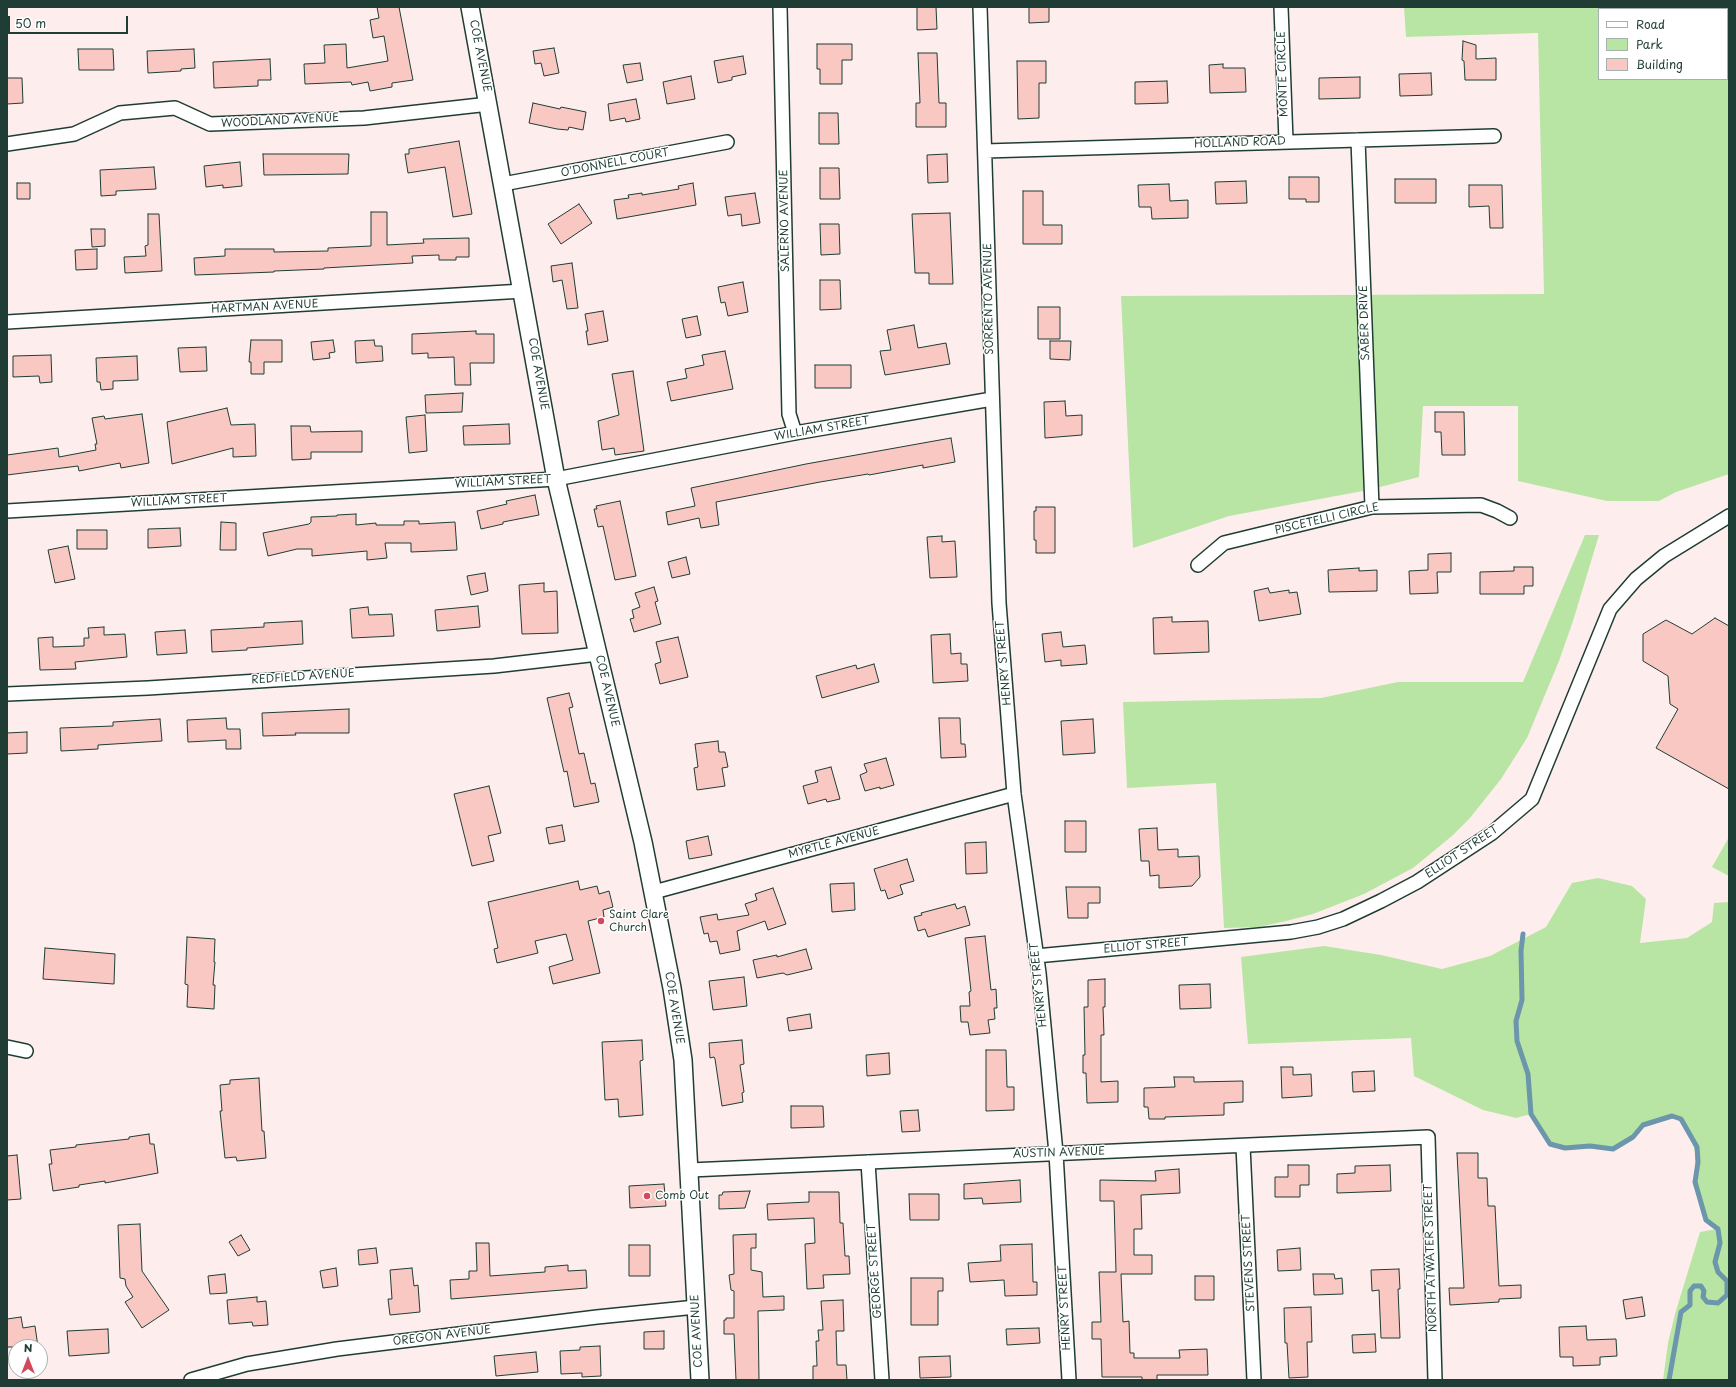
<!DOCTYPE html>
<html>
<head>
<meta charset="utf-8">
<style>
	body { margin:0 }
	#map { position:relative; width:1736px; height:1387px; overflow:hidden; background:#fdeeed; font-family:"Playpen Sans",sans-serif }
	canvas { display:block }
	.frame { position:absolute; inset:0; border:8px solid #1f3d34; pointer-events:none }
	.legend { position:absolute; left:1598px; top:8px; width:130px; height:72px; box-sizing:border-box; background:#fff; border:1px solid #a5b1ae; margin:0; padding:5px 7px; list-style:none; font-size:12px; color:#1f3d34 }
	.legend li { display:flex; align-items:center; gap:8px; height:20px }
	.legend b { width:20px; border:1px solid #a5b1ae }
	.north { position:absolute; left:8px; top:1339px; width:40px; height:40px; box-sizing:border-box; background:#fff; border:1px solid #a5b1ae; border-radius:50%; rotate:0deg; font-size:11px; font-weight:700; line-height:16px; text-align:center; color:#1f3d34 }
	.north::after { content:''; display:block; margin:auto; width:14px; height:18px; background:#d1495b; clip-path:polygon(50% 0,100% 100%,50% 72%,0 100%) }
	.scale { position:absolute; left:8px; top:16px; width:120px; height:18px; box-sizing:border-box; border:2px solid #1f3d34; border-top:0; padding-left:5px; font-size:12px; line-height:14px; white-space:nowrap; color:#1f3d34; -webkit-text-stroke:3px #fff; paint-order:stroke }
</style>
</head>
<body>
<div id="map">
<canvas width="1736" height="1387"></canvas>
<div class="frame"></div>
<ul class="legend">
<li><b style="height:5px;background:#fff"></b>Road</li>
<li><b style="height:11px;background:#b8e5a3"></b>Park</li>
<li><b style="height:11px;background:#f9c8c3"></b>Building</li>
</ul>
<div class="north">N</div>
<div class="scale">50 m</div>
</div>
<script>
const g = document.querySelector('canvas').getContext('2d');
g.lineJoin = 'round';
function paint(path, color) { g.fillStyle = color; g.fill(path, 'evenodd'); }
const shape = rows => new Path2D(rows.map(r => 'M' + r).join(''));
function strokePath(path, color, width, dash) { g.strokeStyle = color; g.lineWidth = width; g.lineCap = dash ? 'butt' : 'round'; g.setLineDash(dash || []); g.stroke(path); }
function drawText(font, color, halo, rows, align = 'center') {
  g.font = font + ' "Playpen Sans",sans-serif'; g.lineWidth = 3; g.setLineDash([]); g.textBaseline = 'middle'; g.strokeStyle = halo; g.fillStyle = color; for (const [text, x, y, turn = 0] of rows) {
    g.save(); g.translate(x, y); g.rotate((+turn || 0) * Math.PI / 180); g.textAlign = isNaN(turn) ? turn : align; if (halo) g.strokeText(text, 0, 0); g.fillText(text, 0, 0); g.restore();
  }
}
paint(shape([
	[1404,7,1729,7,1729,474,1676,492,1659,501,1607,501,1518,481,1518,406,1423,406,1419,477,1368,490,1229,516,1133,548,1121,296,1544,294,1538,33,1406,37],
	[1599,9,1727,9,1727,79,1599,79],
	[1585,535,1599,535,1573,621,1559,661,1527,738,1501,779,1470,818,1452,836,1413,868,1364,894,1313,914,1286,921,1259,927,1224,928,1216,783,1127,788,1123,702,1321,698,1398,682,1523,682],
	[1729,837,1729,876,1712,867],
	[1598,878,1632,886,1646,899,1640,943,1687,938,1712,922,1714,903,1729,902,1729,1380,1663,1380,1668,1343,1675,1314,1700,1232,1717,1229,1706,1220,1702,1210,1695,1182,1696,1173,1695,1152,1689,1131,1681,1119,1672,1116,1643,1125,1635,1135,1613,1149,1590,1146,1565,1148,1550,1144,1531,1114,1516,1118,1483,1110,1414,1076,1411,1038,1248,1044,1241,957,1324,946,1381,955,1442,969,1490,956,1546,927,1572,883]
]), '#b8e5a3');
strokePath(shape([
	[1523,934,1521,951,1522,1000,1516,1021,1517,1041,1528,1074,1531,1114,1550,1144,1565,1148,1590,1146,1613,1149,1633,1137,1643,1125,1672,1116,1681,1119,1697,1147,1698,1162,1695,1182,1706,1220,1718,1229,1720,1243,1715,1262,1718,1272,1727,1281,1727,1295,1718,1303,1707,1302,1703,1297,1704,1291,1701,1286,1694,1286,1690,1291,1690,1305,1681,1312,1669,1380]
]), '#6b96ab', 5);
const building = shape([
	[377,7,399,7,413,80,392,83,392,87,370,91,368,82,352,85,351,82,305,84,304,64,325,63,324,45,346,44,347,68,388,61,384,36,373,38,370,20,379,18,377,7],
	[917,7,936,7,937,29,917,30,917,7],
	[1029,7,1049,7,1049,22,1029,23,1029,7],
	[1463,41,1476,45,1476,59,1496,58,1496,80,1465,80,1464,61,1462,60,1463,41],
	[817,44,852,44,852,60,842,60,842,84,820,84,820,69,817,69,817,44],
	[554,48,559,73,544,76,541,63,535,64,533,51,554,48],
	[78,49,113,49,114,70,79,70,78,49],
	[194,49,195,68,181,69,181,71,148,73,147,51,194,49],
	[918,53,937,53,939,103,946,103,946,127,916,127,916,103,920,103,918,53],
	[743,56,746,74,732,77,732,80,718,83,714,61,743,56],
	[270,59,271,80,258,80,258,86,214,88,213,62,270,59],
	[1017,61,1046,61,1046,83,1039,83,1039,118,1018,119,1017,61],
	[640,63,643,80,627,83,623,65,640,63],
	[1223,64,1223,68,1245,68,1246,92,1210,93,1209,65,1223,64],
	[1431,73,1432,95,1400,96,1399,74,1431,73],
	[691,76,695,99,667,104,663,82,691,76],
	[1360,77,1360,98,1319,99,1319,78,1360,77],
	[7,78,22,78,23,103,7,104,7,78],
	[1167,81,1168,103,1135,104,1135,82,1167,81],
	[636,99,640,119,626,122,625,118,610,121,608,104,636,99],
	[533,103,560,109,561,107,586,112,583,130,569,127,568,130,557,129,529,123,533,103],
	[819,113,838,113,839,144,819,144,819,113],
	[459,141,472,214,453,217,445,167,408,173,405,154,409,154,409,149,459,141],
	[263,154,349,154,348,174,264,175,263,154],
	[947,154,948,182,928,183,927,155,947,154],
	[240,162,242,186,223,188,223,185,206,187,204,166,240,162],
	[154,167,156,189,116,191,116,195,101,196,100,170,154,167],
	[820,168,839,168,840,199,820,199,820,168],
	[1289,177,1319,177,1319,202,1306,202,1306,199,1289,199,1289,177],
	[1395,179,1436,179,1436,203,1395,203,1395,179],
	[1246,181,1247,203,1216,204,1215,182,1246,181],
	[17,183,30,183,30,199,17,199,17,183],
	[693,183,696,205,617,219,614,200,629,198,628,195,642,193,642,195,679,189,678,186,693,183],
	[1169,184,1170,201,1188,200,1188,218,1152,219,1151,207,1139,207,1138,185,1169,184],
	[1469,185,1502,185,1503,228,1490,228,1489,206,1469,207,1469,185],
	[1023,191,1043,191,1043,225,1062,225,1062,244,1023,244,1023,191],
	[755,193,760,223,742,226,741,214,728,216,725,197,755,193],
	[579,204,592,223,561,244,548,224,579,204],
	[371,212,387,212,387,245,424,243,423,239,469,238,469,257,456,257,456,260,439,260,439,255,412,256,413,263,324,268,324,269,274,271,274,272,195,275,194,258,225,256,225,249,274,249,274,252,328,251,328,248,371,246,371,212],
	[950,213,953,284,929,284,929,273,915,273,912,214,950,213],
	[148,214,159,214,162,271,125,273,124,257,146,256,145,246,148,245,148,214],
	[820,224,839,224,840,254,821,255,820,224],
	[91,229,105,229,105,246,92,247,91,229],
	[97,249,97,269,76,270,75,250,97,249],
	[572,263,578,308,567,309,562,280,553,282,551,266,572,263],
	[820,280,840,280,841,309,820,310,820,280],
	[743,282,748,312,728,316,725,302,721,303,718,287,743,282],
	[1038,307,1060,307,1060,339,1038,339,1038,307],
	[603,311,608,341,588,345,586,331,588,331,585,314,603,311],
	[697,316,701,335,686,338,682,319,697,316],
	[914,325,918,348,946,343,950,364,885,375,880,351,891,350,887,330,914,325],
	[476,331,476,334,494,334,494,363,470,363,471,385,455,385,454,357,428,358,428,353,412,354,412,334,476,331],
	[251,340,282,340,282,362,264,362,264,374,251,374,251,362,249,362,251,340],
	[333,340,335,352,329,353,330,358,313,360,311,342,333,340],
	[374,340,375,346,382,346,383,361,356,363,355,341,374,340],
	[1050,341,1071,341,1070,360,1050,359,1050,341],
	[206,347,207,371,180,372,178,348,206,347],
	[725,351,733,389,671,401,667,382,687,378,685,369,704,365,702,355,725,351],
	[51,355,52,382,40,383,39,376,13,377,13,356,51,355],
	[137,356,138,380,113,381,113,389,101,390,100,382,97,382,96,358,137,356],
	[815,365,851,365,851,388,815,388,815,365],
	[633,371,644,451,615,455,614,448,602,450,598,421,619,415,612,374,633,371],
	[463,393,462,412,426,413,425,395,463,393],
	[1065,401,1066,416,1082,415,1082,435,1045,438,1044,402,1065,401],
	[227,408,231,425,255,424,256,456,233,457,233,448,172,464,167,422,227,408],
	[1435,412,1464,412,1465,455,1442,455,1441,432,1435,432,1435,412],
	[142,414,149,463,121,468,120,463,79,471,78,466,7,475,7,455,58,448,59,457,96,450,95,444,97,444,92,418,104,416,105,419,142,414],
	[425,415,427,451,409,453,406,417,425,415],
	[509,424,510,444,464,445,463,426,509,424],
	[291,426,310,426,311,432,362,431,362,452,311,452,311,459,292,460,291,426],
	[951,438,955,462,923,468,923,465,869,475,868,474,820,482,716,502,719,525,701,528,699,518,668,525,666,512,695,506,691,488,806,464,951,438],
	[535,495,539,515,503,522,503,524,481,529,477,511,507,504,506,501,535,495],
	[620,501,636,576,615,580,603,526,598,527,594,509,597,509,596,506,620,501],
	[1036,507,1055,507,1055,553,1036,553,1036,540,1034,540,1034,511,1036,511,1036,507],
	[356,514,356,525,376,523,376,525,404,525,404,521,419,521,419,524,455,522,457,550,411,552,411,543,385,543,387,558,367,560,367,551,312,556,312,549,297,549,268,556,263,533,309,524,311,522,311,517,337,516,337,515,356,514],
	[221,522,236,523,236,550,220,550,221,522],
	[180,528,181,546,148,548,148,529,180,528],
	[77,530,107,530,107,549,77,549,77,530],
	[942,536,942,542,955,541,957,577,930,578,927,537,942,536],
	[68,546,75,579,55,583,48,550,68,546],
	[1451,553,1451,572,1437,572,1438,593,1410,594,1409,571,1428,570,1428,554,1451,553],
	[686,557,690,574,672,578,668,562,686,557],
	[1514,567,1533,567,1533,586,1524,586,1524,594,1480,594,1480,572,1514,571,1514,567],
	[1359,568,1359,571,1377,570,1377,591,1329,592,1328,570,1359,568],
	[485,573,488,591,471,595,467,576,485,573],
	[544,583,544,592,557,591,558,633,522,634,519,585,544,583],
	[654,587,658,601,655,602,661,624,634,632,630,619,634,618,632,610,640,607,635,593,654,587],
	[1268,588,1270,593,1289,590,1289,593,1297,592,1301,614,1259,621,1254,591,1268,588],
	[478,606,480,627,437,631,435,610,478,606],
	[368,607,369,615,392,614,394,636,352,638,350,609,368,607],
	[1172,617,1172,622,1208,621,1209,652,1154,654,1153,618,1172,617],
	[1715,618,1729,626,1729,789,1656,748,1678,709,1670,704,1668,676,1643,661,1643,634,1666,620,1692,634,1715,618],
	[302,621,303,644,247,648,247,650,212,652,211,630,264,627,264,623,302,621],
	[104,627,104,635,125,634,127,657,75,662,76,669,40,670,38,638,53,637,53,647,84,646,84,638,89,638,88,628,104,627],
	[185,630,187,653,157,655,155,632,185,630],
	[1061,632,1063,647,1085,645,1087,664,1061,666,1061,660,1045,662,1042,634,1061,632],
	[950,634,951,654,961,653,961,664,967,664,968,681,933,683,931,635,950,634],
	[678,637,688,677,660,684,655,664,661,662,656,642,678,637],
	[874,664,879,682,822,698,816,676,856,665,857,669,874,664],
	[569,693,573,707,569,708,579,754,584,753,591,784,595,783,599,802,574,807,567,771,564,772,547,698,569,693],
	[349,709,349,733,295,733,296,735,263,736,262,713,349,709],
	[226,718,227,729,240,729,241,749,226,749,226,740,188,742,187,720,226,718],
	[939,718,960,718,961,744,965,744,966,757,941,758,939,718],
	[160,719,162,741,98,745,98,749,61,751,60,728,113,726,113,722,160,719],
	[1093,719,1095,753,1063,755,1061,721,1093,719],
	[27,732,27,753,7,754,7,733,27,732],
	[718,741,719,752,725,752,728,767,722,768,725,786,697,790,694,768,698,767,695,744,718,741],
	[886,758,894,785,880,789,880,787,865,791,860,775,867,772,864,764,886,758],
	[831,767,840,799,827,802,826,799,808,804,803,786,818,782,815,771,831,767],
	[489,786,501,833,488,836,494,861,472,866,454,794,489,786],
	[1065,821,1086,821,1086,852,1065,852,1065,821],
	[562,825,565,841,549,844,546,828,562,825],
	[1157,828,1158,850,1178,849,1178,857,1199,856,1200,877,1192,886,1159,888,1159,875,1150,876,1149,861,1141,861,1139,829,1157,828],
	[708,836,712,855,689,859,686,841,708,836],
	[986,842,987,873,966,874,965,843,986,842],
	[907,859,914,881,900,885,903,894,888,899,885,890,881,891,874,869,907,859],
	[578,881,580,890,597,886,599,894,609,891,613,907,603,910,604,917,588,921,600,973,553,984,549,967,573,960,566,934,535,941,538,953,497,963,494,949,498,948,488,902,578,881],
	[854,883,855,910,832,912,830,884,854,883],
	[1066,887,1100,887,1100,903,1088,903,1088,918,1068,918,1066,887],
	[773,888,786,924,768,930,765,921,737,931,740,950,720,954,717,941,710,942,708,933,704,934,700,917,717,914,718,920,749,915,745,904,757,900,755,894,773,888],
	[955,904,957,909,965,906,970,925,928,937,925,929,918,931,914,917,922,915,921,913,955,904],
	[985,936,991,990,996,989,997,1008,994,1008,995,1019,988,1020,990,1033,970,1035,968,1022,961,1022,960,1006,970,1006,969,992,971,991,965,938,985,936],
	[187,937,215,939,214,962,215,962,213,985,215,985,214,1009,187,1007,188,985,185,984,187,937],
	[45,948,115,954,114,984,43,979,45,948],
	[806,949,812,969,787,975,783,973,757,978,753,960,777,955,777,957,806,949],
	[744,977,747,1006,713,1010,709,981,744,977],
	[1105,979,1105,1007,1103,1007,1104,1035,1101,1035,1101,1082,1118,1081,1118,1102,1087,1103,1086,1073,1083,1073,1083,1055,1085,1055,1084,1007,1088,1007,1088,980,1105,979],
	[1210,984,1211,1008,1180,1009,1179,985,1210,984],
	[810,1014,812,1028,789,1031,787,1018,810,1014],
	[642,1040,643,1060,640,1061,643,1115,619,1117,618,1099,605,1100,602,1042,642,1040],
	[742,1040,744,1064,740,1065,744,1092,742,1093,743,1102,722,1106,715,1059,714,1057,710,1058,709,1043,742,1040],
	[986,1050,1006,1050,1007,1087,1014,1087,1014,1110,986,1111,986,1050],
	[889,1053,890,1074,867,1076,866,1055,889,1053],
	[1281,1067,1293,1067,1293,1075,1311,1074,1312,1096,1282,1098,1281,1067],
	[1374,1071,1375,1091,1353,1092,1352,1072,1374,1071],
	[1174,1077,1194,1077,1194,1082,1243,1081,1243,1102,1224,1103,1224,1115,1165,1117,1165,1119,1149,1119,1148,1107,1144,1107,1144,1088,1175,1087,1174,1077],
	[259,1078,262,1131,264,1131,266,1158,237,1161,236,1157,225,1158,220,1111,222,1111,220,1085,230,1084,230,1080,259,1078],
	[791,1106,823,1106,824,1127,791,1128,791,1106],
	[918,1110,920,1131,902,1132,900,1111,918,1110],
	[149,1134,150,1144,154,1144,158,1173,105,1183,105,1181,79,1185,79,1187,53,1191,49,1164,52,1164,50,1150,76,1147,76,1145,129,1139,129,1137,149,1134],
	[1457,1153,1478,1153,1478,1178,1487,1178,1488,1206,1495,1206,1499,1286,1521,1285,1521,1298,1499,1299,1499,1302,1450,1305,1449,1288,1464,1288,1457,1153],
	[17,1155,21,1199,7,1200,7,1156,17,1155],
	[1288,1165,1309,1165,1309,1185,1300,1185,1300,1197,1275,1197,1275,1177,1288,1177,1288,1165],
	[1390,1165,1391,1191,1337,1193,1337,1174,1355,1173,1355,1166,1390,1165],
	[1179,1169,1180,1193,1141,1195,1142,1229,1134,1229,1134,1255,1152,1255,1152,1274,1121,1274,1123,1322,1129,1321,1130,1353,1134,1353,1134,1358,1180,1358,1179,1350,1207,1349,1208,1375,1157,1375,1157,1380,1142,1380,1142,1377,1102,1377,1101,1339,1092,1339,1092,1322,1101,1322,1099,1272,1116,1272,1114,1201,1100,1201,1100,1180,1156,1181,1155,1171,1179,1169],
	[1020,1180,1021,1202,983,1204,982,1198,964,1199,964,1184,1020,1180],
	[664,1184,666,1206,630,1208,629,1186,664,1184],
	[750,1191,745,1208,719,1209,719,1195,722,1195,723,1192,750,1191],
	[809,1192,839,1192,840,1223,843,1223,845,1256,849,1256,850,1274,823,1275,824,1288,807,1289,805,1244,815,1243,814,1218,768,1220,767,1204,809,1202,809,1192],
	[909,1194,939,1194,939,1220,910,1220,909,1194],
	[140,1224,142,1271,169,1310,142,1328,125,1302,133,1297,126,1286,125,1279,120,1278,118,1225,140,1224],
	[756,1234,756,1248,751,1248,751,1270,762,1272,763,1297,784,1296,784,1310,758,1311,759,1380,736,1380,734,1334,724,1334,724,1320,726,1320,726,1318,734,1318,734,1291,731,1290,729,1275,734,1274,733,1235,756,1234],
	[241,1235,250,1250,238,1256,229,1242,241,1235],
	[476,1243,489,1243,490,1276,545,1272,545,1267,568,1265,568,1271,586,1270,587,1288,451,1299,450,1280,469,1279,469,1271,477,1271,476,1243],
	[1032,1244,1033,1282,1037,1282,1037,1295,1005,1296,1004,1280,970,1282,968,1263,1001,1261,1000,1245,1032,1244],
	[629,1245,650,1245,650,1276,629,1276,629,1245],
	[376,1248,378,1263,359,1265,358,1250,376,1248],
	[1300,1248,1301,1270,1278,1271,1277,1250,1300,1248],
	[336,1268,338,1286,323,1288,320,1271,336,1268],
	[412,1268,414,1286,418,1285,420,1312,390,1315,388,1299,392,1299,390,1270,412,1268],
	[1399,1269,1400,1289,1398,1289,1400,1338,1381,1338,1379,1290,1372,1291,1371,1270,1399,1269],
	[225,1274,227,1293,210,1294,208,1276,225,1274],
	[1313,1274,1334,1274,1335,1279,1342,1278,1343,1294,1314,1295,1313,1274],
	[1195,1276,1214,1276,1214,1300,1195,1300,1195,1276],
	[911,1278,943,1278,943,1291,938,1291,938,1325,911,1325,911,1278],
	[257,1297,257,1302,266,1301,268,1325,253,1326,252,1322,229,1324,227,1300,257,1297],
	[1642,1297,1645,1316,1626,1319,1623,1300,1642,1297],
	[843,1300,844,1331,836,1331,837,1365,846,1365,847,1380,813,1380,813,1366,817,1366,816,1341,819,1341,818,1330,823,1330,821,1301,843,1300],
	[1311,1307,1312,1342,1307,1342,1308,1377,1289,1378,1287,1343,1285,1343,1284,1308,1311,1307],
	[21,1317,23,1328,35,1326,38,1347,7,1347,7,1319,21,1317],
	[1586,1326,1587,1340,1616,1339,1617,1356,1600,1357,1600,1365,1573,1366,1573,1357,1560,1357,1559,1327,1586,1326],
	[1039,1328,1040,1343,1007,1345,1006,1329,1039,1328],
	[108,1329,109,1353,69,1356,67,1331,108,1329],
	[664,1331,664,1349,644,1349,644,1332,664,1331],
	[1375,1334,1376,1352,1353,1353,1352,1335,1375,1334],
	[600,1346,601,1376,582,1377,582,1373,561,1374,560,1351,580,1350,580,1347,600,1346],
	[536,1352,538,1372,496,1376,494,1356,536,1352],
	[950,1356,951,1377,920,1378,919,1357,950,1356]
]);
paint(building, '#f9c8c3');
strokePath(building, '#1f3d34', 1);
const minor = shape([
	[780,7,789,414,795,433],
	[980,7,999,603,1014,794,1039,973,1056,1153,1069,1380],
	[1281,7,1286,141],
	[1358,140,1372,507],
	[7,144,74,134,120,113,175,108,210,124,364,118,489,104],
	[985,151,1494,136],
	[503,184,727,142],
	[7,322,523,291],
	[7,511,556,479,795,433,992,399],
	[1198,565,1224,543,1372,507,1481,505,1497,511,1510,518],
	[7,694,148,688,494,666,598,654],
	[654,892,1014,794],
	[1036,956,1291,932,1318,927,1343,919,1381,901,1417,882,1492,833,1532,799,1610,609,1636,579,1664,556,1729,516],
	[7,1047,26,1051],
	[1243,1146,1254,1380],
	[868,1162,882,1380],
	[690,1170,1428,1137,1435,1380],
	[191,1380,247,1364,337,1349,597,1317,696,1307]
]);
const tertiary = shape([
	[470,7,556,479,643,842,672,988,683,1060,700,1380]
]);
strokePath(minor, '#1f3d34', 16);
strokePath(tertiary, '#1f3d34', 20);
strokePath(minor, '#fff', 13);
strokePath(tertiary, '#fff', 17);
for (const [x, y, r, color] of [
	[601,921,4,"#d1495b"],
	[647,1196,4,"#d1495b"]
]) { const dot = new Path2D(); dot.arc(x, y, r, 0, 2 * Math.PI); g.fillStyle = color; g.fill(dot); strokePath(dot, '#fff', 1.5); }
drawText('11px', '#1f3d34', '#fff', [
	["COE AVENUE",480,56,79],
	["MONTE CIRCLE",1283,74,-92],
	["WOODLAND AVENUE",280,121,-3],
	["HOLLAND ROAD",1240,143,-2],
	["O'DONNELL COURT",615,163,-11],
	["SALERNO AVENUE",785,221,-91],
	["SORRENTO AVENUE",989,299,-91],
	["HARTMAN AVENUE",265,307,-3],
	["SABER DRIVE",1365,323,-92],
	["COE AVENUE",538,374,80],
	["WILLIAM STREET",822,429,-10],
	["WILLIAM STREET",503,482,-3],
	["WILLIAM STREET",179,501,-3],
	["PISCETELLI CIRCLE",1327,519,-13],
	["HENRY STREET",1004,663,-95],
	["REDFIELD AVENUE",303,677,-4],
	["COE AVENUE",607,691,77],
	["MYRTLE AVENUE",834,843,-15],
	["ELLIOT STREET",1462,852,-34],
	["ELLIOT STREET",1146,946,-5],
	["HENRY STREET",1039,985,-96],
	["COE AVENUE",674,1008,81],
	["AUSTIN AVENUE",1059,1153,-2],
	["NORTH ATWATER STREET",1431,1258,-92],
	["STEVENS STREET",1249,1263,-93],
	["GEORGE STREET",875,1271,-94],
	["HENRY STREET",1065,1308,-93],
	["COE AVENUE",697,1331,-93],
	["OREGON AVENUE",442,1336,-7]
]);
drawText('11px', '#1f3d34', '#fff', [
	["Saint Clare",609,915],
	["Church",609,928],
	["Comb Out",655,1196]
], 'left');
</script>
</body>
</html>
